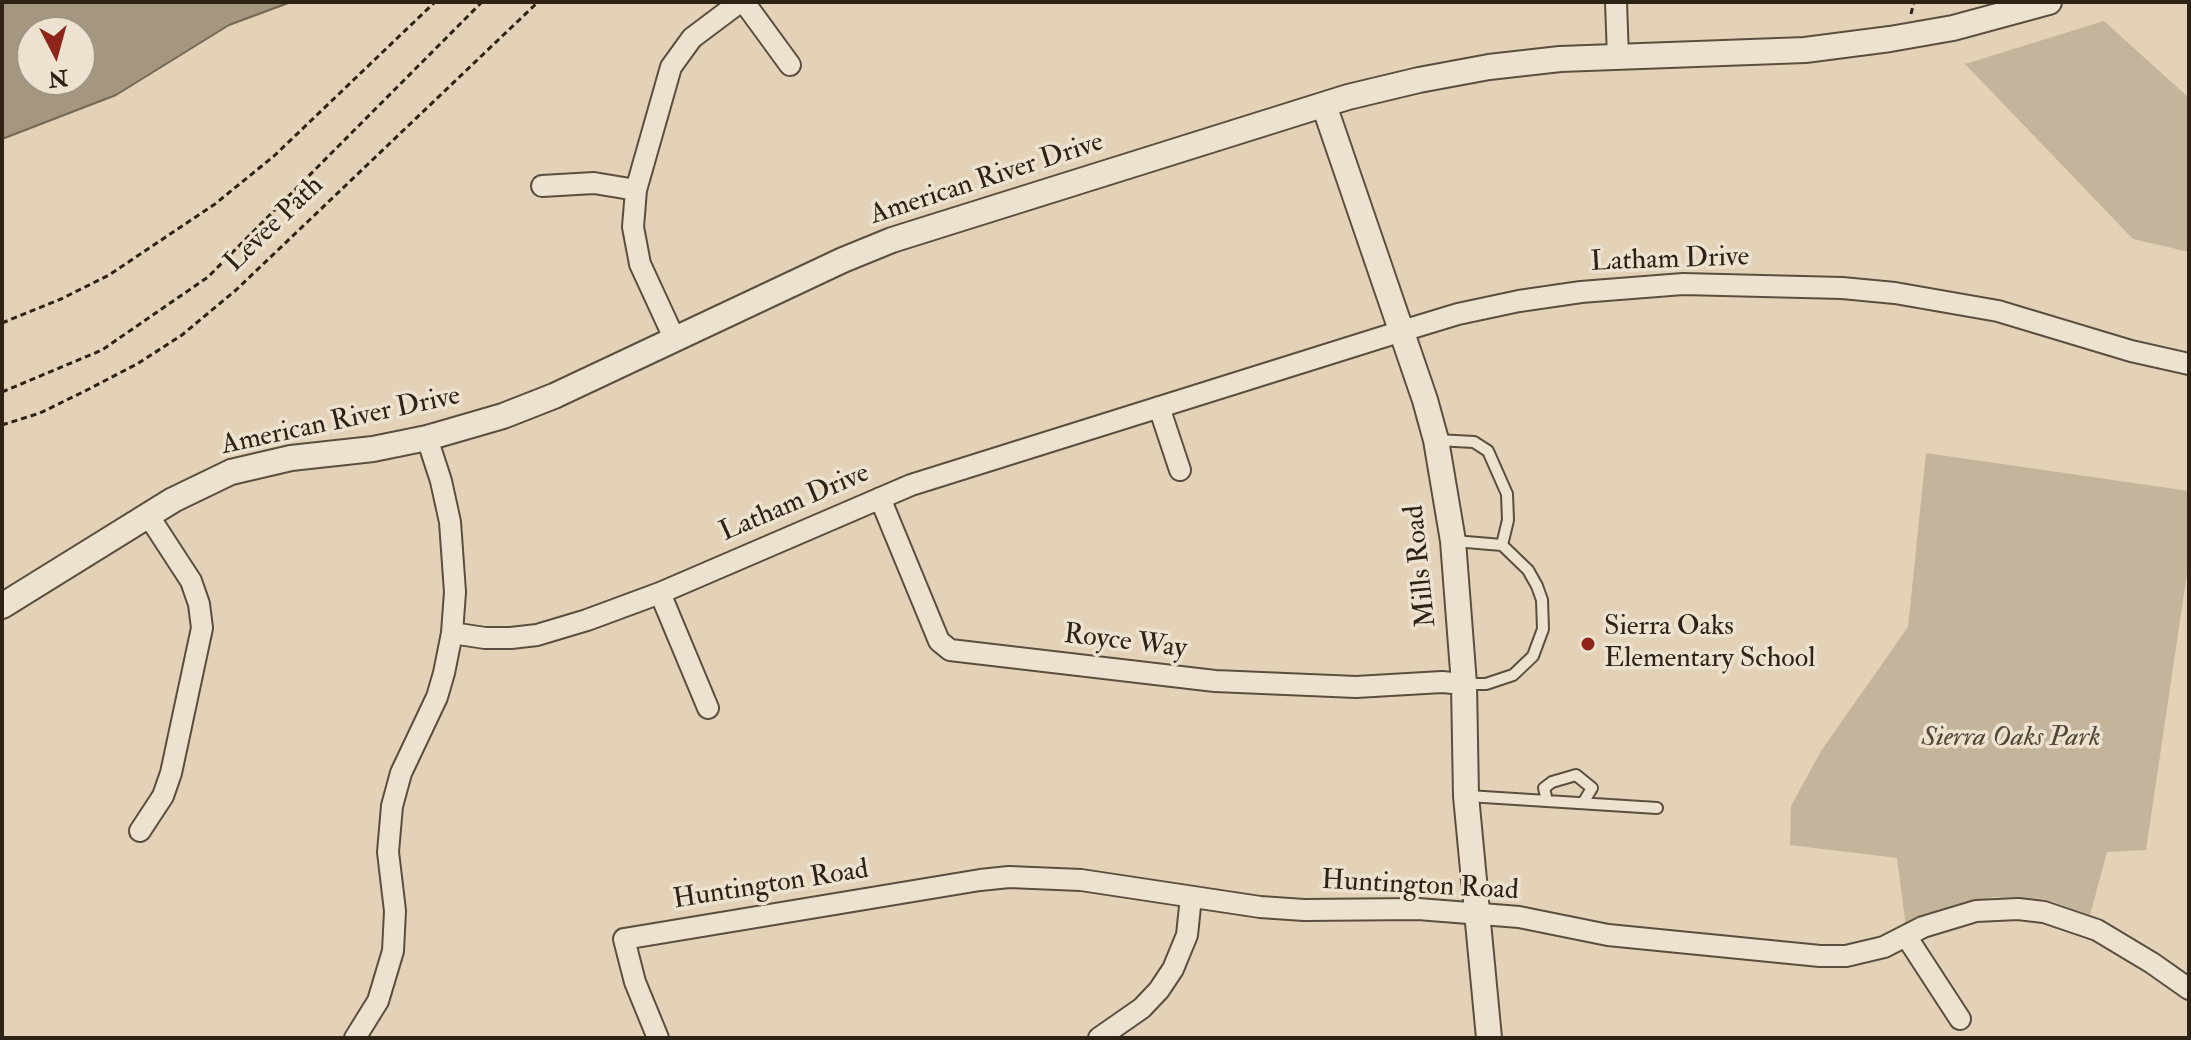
<!DOCTYPE html>
<html>
<head>
<meta charset="utf-8">
<style>
	body { margin:0 }
	#map { position:relative; width:2191px; height:1040px; overflow:hidden; background:#e3d2b7; font-family:"IM FELL Double Pica",serif }
	canvas { display:block }
	.frame { position:absolute; inset:0; border:4px solid #2e2215; pointer-events:none }
	.north { position:absolute; left:16px; top:16px; width:80px; height:80px; box-sizing:border-box; background:#ede2d0; border:2px solid #a19585; border-radius:50%; rotate:174deg; font-size:22px; font-weight:700; line-height:32px; text-align:center; color:#2e2215 }
	.north::after { content:''; display:block; margin:auto; width:28px; height:36px; background:#8f2418; clip-path:polygon(50% 0,100% 100%,50% 72%,0 100%) }
</style>
</head>
<body>
<div id="map">
<canvas width="2191" height="1040"></canvas>
<div class="frame"></div>
<div class="north">N</div>
</div>
<script>
const g = document.querySelector('canvas').getContext('2d');
g.lineJoin = 'round';
function paint(path, color) { g.fillStyle = color; g.fill(path, 'evenodd'); }
const shape = rows => new Path2D(rows.map(r => 'M' + r).join(''));
function strokePath(path, color, width, dash) { g.strokeStyle = color; g.lineWidth = width; g.lineCap = dash ? 'butt' : 'round'; g.setLineDash(dash || []); g.stroke(path); }
function drawText(font, color, halo, rows, align = 'center') {
  g.font = font + ' "IM FELL Double Pica",serif'; g.lineWidth = 7; g.setLineDash([]); g.textBaseline = 'middle'; g.strokeStyle = halo; g.fillStyle = color; for (const [text, x, y, turn = 0] of rows) {
    g.save(); g.translate(x, y); g.rotate((+turn || 0) * Math.PI / 180); g.textAlign = isNaN(turn) ? turn : align; if (halo) g.strokeText(text, 0, 0); g.fillText(text, 0, 0); g.restore();
  }
}
paint(shape([
	[2104,21,2189,98,2189,252,2133,239,1965,64],
	[1926,453,2189,491,2189,560,2146,850,2107,852,2090,915,2045,899,1995,897,1964,903,1906,927,1897,858,1790,845,1791,806,1821,751,1908,627]
]), '#c4b49b');
const water = shape([
	[291,2,229,25,116,95,2,139,2,3,291,2],
	[32,32,80,32,80,80,32,80,32,32]
]);
paint(water, '#a59680');
strokePath(water, '#756855', 2);
const service = shape([
	[1436,440,1474,442,1488,451,1507,494,1508,520,1502,545,1454,541],
	[1466,684,1486,684,1513,675,1533,656,1543,629,1542,600,1537,586,1528,570,1502,545],
	[1468,796,1657,808],
	[1547,801,1544,788,1552,782,1576,775,1592,788,1583,803]
]);
const minor = shape([
	[744,2,790,65],
	[1616,2,1618,57],
	[542,186,594,183,636,190],
	[675,340,640,264,633,227,636,190,671,67,692,38,740,2],
	[1159,407,1180,470],
	[880,498,939,641,950,650,1215,681,1356,687,1442,682,1464,684],
	[660,593,708,708],
	[452,633,485,638,511,638,537,635,587,620,660,593,911,485,1402,331,1458,314,1519,301,1581,292,1683,284,1842,288,1895,293,1998,311,2131,351,2189,364],
	[140,831,163,796,171,773,202,628,199,604,191,581,148,515],
	[1906,936,1960,1019],
	[355,1038,378,1001,393,951,395,911,388,852,392,806,401,773,437,697,444,673,452,633,455,592,450,522,441,481,427,438],
	[658,1038,635,982,624,939,980,880,1009,877,1081,880,1260,907,1304,910,1418,909,1519,917,1608,935,1820,956,1846,956,1884,947,1923,927,1976,911,2018,909,2044,912,2097,930,2152,963,2189,989],
	[1099,1038,1142,1008,1159,990,1173,969,1187,935,1191,897]
]);
const tertiary = shape([
	[1324,105,1425,400,1436,440,1453,541,1464,684,1466,796,1489,1038],
	[2,606,173,500,231,472,291,458,373,449,427,438,503,416,554,396,843,260,892,240,1348,97,1419,80,1489,67,1560,59,1805,50,1890,39,1953,28,2049,2]
]);
strokePath(service, '#5b4e3e', 14);
strokePath(minor, '#5b4e3e', 24);
strokePath(tertiary, '#5b4e3e', 28);
strokePath(shape([
	[1911,14,1914,2],
	[2,323,61,299,109,275,215,204,274,156,435,2],
	[2,392,102,350,208,277,482,2],
	[2,425,40,413,85,391,137,364,182,335,236,290,538,2]
]), '#2e2215', 3, [6, 4]);
strokePath(service, '#ede2d0', 10);
strokePath(minor, '#ede2d0', 20);
strokePath(tertiary, '#ede2d0', 24);
for (const [x, y, r, color] of [
	[1588,644,8,"#8f2418"]
]) { const dot = new Path2D(); dot.arc(x, y, r, 0, 2 * Math.PI); g.fillStyle = color; g.fill(dot); strokePath(dot, '#ede2d0', 3); }
drawText('28px', '#2e2215', '#ede2d0', [
	["American River Drive",987,180,-18],
	["Levee Path",275,225,-44],
	["Latham Drive",1670,261,-2],
	["American River Drive",341,422,-12],
	["Latham Drive",795,504,-23],
	["Mills Road",1422,566,-96],
	["Royce Way",1125,643,7],
	["Huntington Road",771,886,-9],
	["Huntington Road",1420,887,3]
]);
drawText('28px', '#2e2215', '#ede2d0', [
	["Sierra Oaks",1604,628],
	["Elementary School",1604,660]
], 'left');
drawText('italic 28px', '#544636', '#ede2d0', [
	["Sierra Oaks Park",2011,739]
]);
</script>
</body>
</html>
